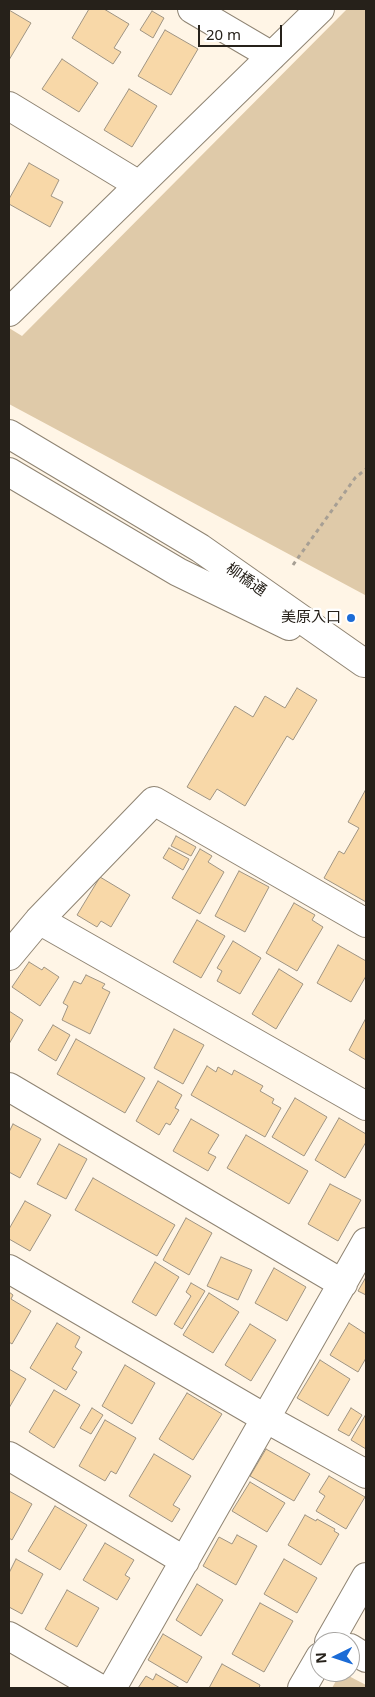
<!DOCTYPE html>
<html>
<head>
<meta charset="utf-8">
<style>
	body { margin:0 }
	#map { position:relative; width:375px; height:1697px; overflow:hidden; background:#fff5e6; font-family:"Noto Sans",sans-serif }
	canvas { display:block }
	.frame { position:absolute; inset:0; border:10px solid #26211a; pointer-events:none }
	.north { position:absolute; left:310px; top:1632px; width:50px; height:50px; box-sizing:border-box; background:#fff; border:1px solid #a8a6a3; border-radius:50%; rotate:266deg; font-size:14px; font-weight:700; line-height:20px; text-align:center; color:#26211a }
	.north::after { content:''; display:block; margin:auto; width:18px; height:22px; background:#1b6bd6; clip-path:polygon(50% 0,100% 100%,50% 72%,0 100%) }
	.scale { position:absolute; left:198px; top:25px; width:84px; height:22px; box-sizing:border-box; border:2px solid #26211a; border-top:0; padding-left:6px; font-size:15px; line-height:18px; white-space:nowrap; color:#26211a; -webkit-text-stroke:4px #fff; paint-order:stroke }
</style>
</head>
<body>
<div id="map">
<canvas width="375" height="1697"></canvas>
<div class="frame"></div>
<div class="north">N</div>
<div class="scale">20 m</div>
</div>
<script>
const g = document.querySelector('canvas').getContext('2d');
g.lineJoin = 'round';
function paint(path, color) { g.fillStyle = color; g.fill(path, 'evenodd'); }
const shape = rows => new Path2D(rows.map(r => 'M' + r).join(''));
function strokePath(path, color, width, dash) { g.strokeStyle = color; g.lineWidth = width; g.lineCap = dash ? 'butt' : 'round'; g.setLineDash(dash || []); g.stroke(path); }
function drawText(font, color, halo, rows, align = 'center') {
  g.font = font + ' "Noto Sans","Noto Sans JP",sans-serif'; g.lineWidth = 4.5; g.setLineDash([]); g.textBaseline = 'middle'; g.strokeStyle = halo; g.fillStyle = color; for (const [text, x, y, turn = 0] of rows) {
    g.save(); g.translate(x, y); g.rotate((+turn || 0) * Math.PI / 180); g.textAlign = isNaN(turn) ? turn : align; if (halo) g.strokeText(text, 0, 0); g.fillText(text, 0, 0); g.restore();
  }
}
paint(shape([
	[347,9,366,9,365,595,9,404,9,328,22,336],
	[341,1672,366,1685,366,1688,332,1688]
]), '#dfcaa9');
const building = shape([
	[89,9,104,9,129,24,114,48,121,52,113,64,72,38,89,9],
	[9,10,31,23,9,60,9,10],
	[152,11,164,18,153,38,140,30,152,11],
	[165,30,198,49,171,95,138,76,165,30],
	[62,59,98,83,79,112,42,89,62,59],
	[129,89,157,106,132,147,104,130,129,89],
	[29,163,59,180,51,196,63,202,50,227,9,204,9,199,29,163],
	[297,688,317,700,293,740,287,736,245,806,217,789,210,800,187,787,235,706,253,717,265,696,285,708,297,688],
	[366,789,366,902,324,878,339,851,344,854,359,828,348,822,366,789],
	[176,836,196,847,191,856,171,846,176,836],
	[169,848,189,859,183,870,163,858,169,848],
	[200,849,212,856,208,862,224,872,200,914,172,898,200,849],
	[239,871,269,887,245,932,215,916,239,871],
	[100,877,130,895,111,927,101,921,97,927,77,915,100,877],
	[294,903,315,915,312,920,323,927,297,971,266,953,294,903],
	[197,920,225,936,201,978,173,962,197,920],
	[233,941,261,958,240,994,217,981,222,971,217,968,233,941],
	[338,945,366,961,366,976,351,1002,317,983,338,945],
	[29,962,42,970,44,967,59,977,40,1006,12,987,29,962],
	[279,969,303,984,276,1029,252,1014,279,969],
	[86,975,105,984,102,988,110,992,90,1034,62,1020,68,1006,63,1003,74,981,81,984,86,975],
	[9,1011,23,1020,9,1044,9,1011],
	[366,1018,366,1060,349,1050,366,1018],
	[53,1025,70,1035,56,1061,38,1050,53,1025],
	[174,1029,204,1045,183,1084,154,1068,174,1029],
	[76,1039,145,1078,125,1113,57,1074,76,1039],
	[207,1066,216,1072,218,1067,232,1075,234,1070,263,1086,260,1091,274,1099,272,1103,281,1108,265,1137,191,1095,207,1066],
	[158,1081,182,1095,175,1108,179,1110,170,1125,166,1123,159,1135,136,1121,158,1081],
	[295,1098,327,1117,304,1156,272,1137,295,1098],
	[339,1118,366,1134,366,1142,345,1178,315,1160,339,1118],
	[191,1119,219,1135,208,1153,216,1157,208,1171,173,1151,191,1119],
	[13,1124,41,1139,20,1178,9,1172,9,1132,13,1124],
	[246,1135,308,1171,289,1204,227,1168,246,1135],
	[59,1144,87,1159,66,1199,37,1184,59,1144],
	[93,1178,175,1225,157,1256,75,1210,93,1178],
	[330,1184,361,1200,338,1241,308,1224,330,1184],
	[25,1201,51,1215,30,1251,9,1239,9,1229,25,1201],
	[186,1218,212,1233,189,1275,163,1260,186,1218],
	[221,1257,252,1270,238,1300,207,1286,221,1257],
	[155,1262,179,1277,156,1316,132,1302,155,1262],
	[274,1268,306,1287,287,1321,255,1303,274,1268],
	[366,1277,366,1295,358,1291,366,1277],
	[191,1283,205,1291,182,1329,174,1324,191,1296,186,1292,191,1283],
	[9,1292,13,1295,11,1299,31,1311,12,1344,9,1342,9,1292],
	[209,1293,239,1312,213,1353,183,1335,209,1293],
	[57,1323,80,1337,75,1347,82,1352,72,1369,77,1372,66,1390,30,1368,57,1323],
	[349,1323,366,1334,366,1358,358,1372,330,1355,349,1323],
	[250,1324,276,1340,251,1381,225,1365,250,1324],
	[320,1360,350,1379,328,1416,297,1398,320,1360],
	[125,1365,155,1383,132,1424,102,1406,125,1365],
	[9,1369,26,1379,9,1408,9,1369],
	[54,1390,80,1405,54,1448,29,1432,54,1390],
	[187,1393,222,1414,193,1460,159,1439,187,1393],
	[92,1408,103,1415,91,1434,80,1428,92,1408],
	[351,1408,362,1415,349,1436,338,1430,351,1408],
	[366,1414,366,1449,351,1440,366,1414],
	[105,1420,136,1438,116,1474,111,1471,105,1481,79,1466,105,1420],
	[266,1449,310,1474,294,1501,250,1476,266,1449],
	[154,1454,191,1476,173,1505,180,1509,172,1522,129,1496,154,1454],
	[329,1476,365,1497,346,1529,316,1511,325,1496,319,1492,329,1476],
	[250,1482,285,1503,267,1532,232,1511,250,1482],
	[9,1491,32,1504,12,1540,9,1538,9,1491],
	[55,1506,87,1525,60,1570,28,1551,55,1506],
	[305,1515,316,1521,317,1519,335,1529,334,1531,339,1534,321,1565,288,1545,305,1515],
	[237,1535,257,1546,236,1585,203,1566,219,1537,232,1544,237,1535],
	[105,1543,134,1560,125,1575,130,1578,117,1600,83,1580,105,1543],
	[16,1559,43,1574,22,1614,9,1607,9,1573,16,1559],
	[284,1559,317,1578,297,1613,264,1594,284,1559],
	[197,1584,223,1600,201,1636,176,1620,197,1584],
	[67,1590,99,1608,77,1647,45,1629,67,1590],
	[260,1603,293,1621,264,1672,232,1654,260,1603],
	[163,1634,202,1657,187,1683,148,1660,163,1634],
	[222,1664,260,1685,259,1688,209,1688,222,1664],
	[156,1674,180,1688,138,1688,146,1676,153,1680,156,1674]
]);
paint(building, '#f8d8a8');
strokePath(building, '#9f9483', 1);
const minor = shape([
	[192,9,272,56],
	[9,106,139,185],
	[9,312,320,9],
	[9,434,200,548,364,663],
	[9,472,178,572,289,626],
	[39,920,366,1106],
	[9,956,39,920,154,801,366,923],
	[9,1087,343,1284],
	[9,1269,265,1418,366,1474],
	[9,1456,185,1561],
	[9,1636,99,1688],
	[329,1642,366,1577],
	[350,1648,366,1658],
	[112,1688,366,1242],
	[302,1688,320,1657]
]);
strokePath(minor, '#8f8473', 30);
strokePath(shape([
	[293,565,355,478,366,469]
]), '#a79f94', 3, [4, 4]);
strokePath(minor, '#fff', 28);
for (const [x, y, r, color] of [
	[351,618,5,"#1b6bd6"]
]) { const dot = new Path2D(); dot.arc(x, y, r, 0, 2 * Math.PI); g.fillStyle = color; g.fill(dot); strokePath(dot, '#fff', 2); }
drawText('15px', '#26211a', '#fff', [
	["柳橋通",246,580,35]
]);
drawText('15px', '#26211a', '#fff', [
	["美原入口",341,618]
], 'right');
</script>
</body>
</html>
